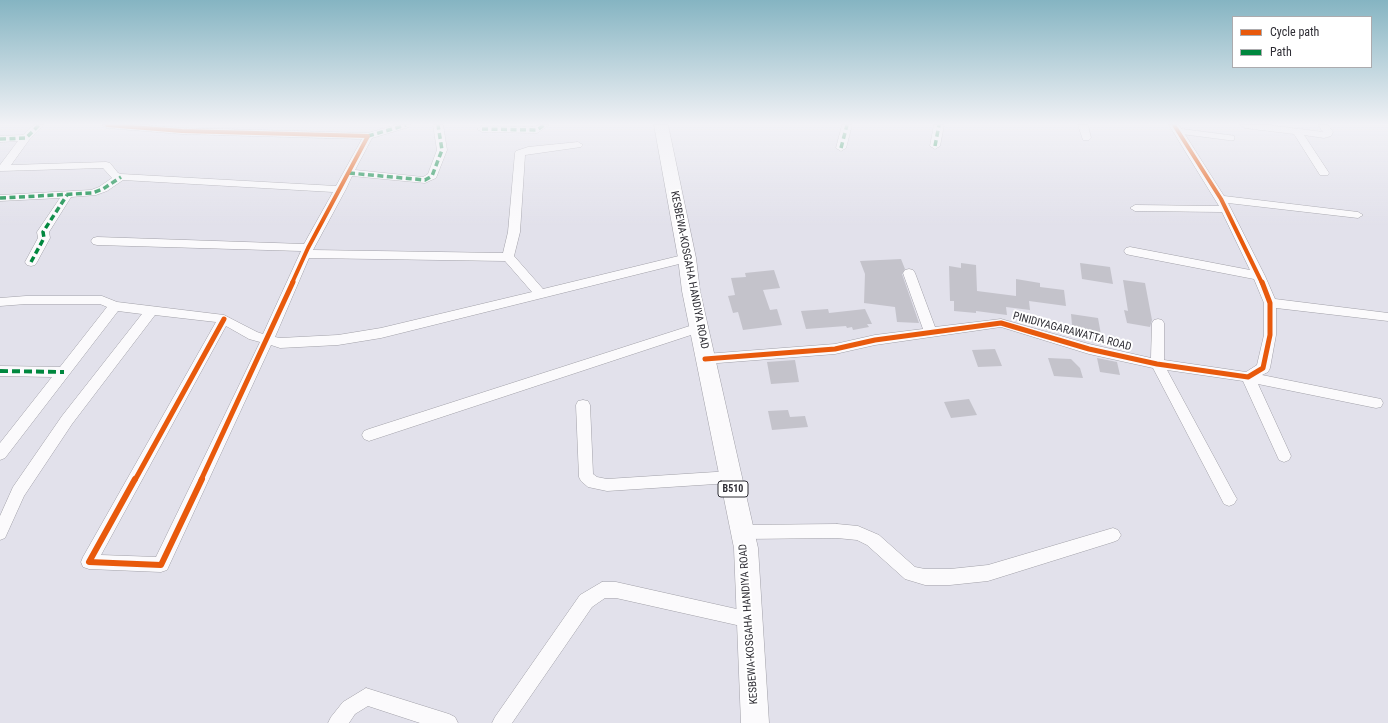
<!DOCTYPE html>
<html>
<head>
<meta charset="utf-8">
<style>
	body { margin:0 }
	#map { position:relative; width:1388px; height:723px; overflow:hidden; background:#e2e1eb; font-family:"Roboto Condensed",sans-serif }
	canvas { display:block }
	.legend { position:absolute; left:1232px; top:16px; width:140px; height:52px; box-sizing:border-box; background:#fff; border:1px solid #acabae; margin:0; padding:5px 7px; list-style:none; font-size:12px; color:#2f2e35 }
	.legend li { display:flex; align-items:center; gap:8px; height:20px }
	.legend b { width:20px; border:1px solid #acabae }
</style>
</head>
<body>
<div id="map">
<canvas width="1388" height="723"></canvas>
<ul class="legend">
<li><b style="height:5px;background:#e8590c"></b>Cycle path</li>
<li><b style="height:5px;background:#00873e"></b>Path</li>
</ul>
</div>
<script>
const g = document.querySelector('canvas').getContext('2d');
g.lineJoin = 'round';
function paint(path, color) { g.fillStyle = color; g.fill(path, 'evenodd'); }
const shape = rows => new Path2D(rows.map(r => 'M' + r).join(''));
function strokePath(path, color, width, dash) { g.strokeStyle = color; g.lineWidth = width; g.lineCap = dash ? 'butt' : 'round'; g.setLineDash(dash || []); g.stroke(path); }
function drawText(font, color, halo, rows, align = 'center') {
  g.font = font + ' "Roboto Condensed",sans-serif'; g.lineWidth = 4; g.setLineDash([]); g.textBaseline = 'middle'; g.strokeStyle = halo; g.fillStyle = color; for (const [text, x, y, turn = 0] of rows) {
    g.save(); g.translate(x, y); g.rotate((+turn || 0) * Math.PI / 180); g.textAlign = isNaN(turn) ? turn : align; if (halo) g.strokeText(text, 0, 0); g.fillText(text, 0, 0); g.restore();
  }
}
paint(shape([
	[901,259,905,269,902,274,919,323,897,322,895,307,864,303,865,274,860,261],
	[961,263,976,265,977,291,1016,296,1016,279,1040,283,1040,287,1064,290,1066,306,1029,301,1030,310,1006,307,1007,315,976,311,976,313,954,311,954,301,950,301,949,266,961,268],
	[1080,263,1110,267,1113,284,1082,279],
	[774,270,780,288,763,290,770,310,777,309,782,325,743,330,738,312,733,313,728,296,735,295,731,278,746,277,745,273],
	[1123,280,1145,283,1152,320,1150,327,1127,323,1124,310,1128,311],
	[828,309,829,313,865,309,872,324,867,324,869,327,853,330,852,327,847,328,846,326,806,329,801,311],
	[1071,314,1098,318,1102,340,1073,336],
	[995,349,1002,366,978,367,972,350],
	[1048,358,1071,359,1080,368,1083,378,1054,376],
	[1097,358,1117,362,1120,375,1100,372],
	[795,360,799,382,771,384,767,362],
	[969,399,977,415,951,418,944,402],
	[788,410,790,417,805,416,808,427,772,430,768,411]
]), '#c4c3cb');
const service = shape([
	[1178,131,1232,138]
]);
const minor = shape([
	[34,125,44,125,29,140,11,165,106,162,110,163,118,173,121,174,336,186,362,139,182,134,107,128,102,125,144,125,182,128,368,133,395,125,411,125,409,127,372,138,355,170,423,177,428,174,437,150,433,125,443,125,447,150,436,178,425,183,352,176,346,189,313,250,503,253,508,232,515,153,516,151,528,147,578,142,583,145,581,147,525,155,520,232,514,256,543,289,687,254,691,255,693,258,691,261,687,262,381,338,338,345,280,348,271,345,167,570,161,572,89,569,83,567,81,562,83,557,216,322,155,315,72,424,24,496,5,538,0,540,0,516,13,487,62,416,142,314,118,311,5,458,0,460,0,443,52,377,0,376,0,366,60,367,107,307,100,304,26,304,0,306,0,298,26,296,102,296,117,302,224,315,257,332,263,334,301,251,97,245,93,244,91,241,93,238,97,237,304,244,333,192,123,180,107,191,96,195,71,197,49,232,50,238,37,262,35,265,31,266,27,265,25,262,38,238,37,232,60,198,0,201,0,195,91,190,99,187,112,178,103,168,0,171,0,165,18,141,0,142,0,136,23,135,34,125],
	[309,258,505,261,532,292,381,328,338,335,280,338,275,337,309,258],
	[226,326,249,339,260,342,156,557,101,555,226,326],
	[538,125,549,125,537,133,482,132,477,129,482,126,535,127,538,125],
	[842,125,852,125,846,148,841,151,836,148,842,125],
	[934,125,944,125,940,146,935,149,930,146,934,125],
	[1078,125,1088,125,1091,138,1089,140,1083,140,1078,125],
	[1169,125,1179,125,1224,196,1358,212,1363,215,1358,218,1228,203,1265,276,1275,299,1388,313,1388,321,1276,308,1276,335,1270,368,1268,372,1262,375,1376,398,1381,399,1383,403,1381,407,1376,408,1258,384,1291,456,1289,460,1284,462,1279,460,1243,381,1167,370,1234,494,1237,499,1234,504,1229,506,1224,504,1153,368,1089,354,1001,327,875,345,835,354,705,364,700,362,699,359,700,356,705,354,835,344,875,335,923,329,903,273,905,270,909,269,913,270,915,273,935,327,1001,319,1089,344,1151,358,1152,323,1154,320,1158,319,1162,320,1164,323,1164,360,1246,372,1257,365,1264,335,1264,303,1254,279,1130,255,1126,254,1124,251,1126,248,1130,247,1250,270,1222,212,1135,211,1130,208,1135,205,1219,206,1169,125],
	[1240,125,1268,125,1323,132,1318,125,1328,125,1333,132,1331,136,1324,138,1304,135,1329,173,1328,175,1320,175,1294,134,1245,128,1240,125],
	[699,323,703,325,705,328,703,331,369,441,364,439,362,435,364,431,369,429,699,323],
	[583,400,588,401,590,405,593,474,597,477,607,479,731,471,736,473,738,477,736,481,731,483,607,491,588,487,581,481,579,477,576,405,578,401,583,400],
	[837,524,858,526,879,535,915,567,925,569,950,569,988,565,1113,528,1118,530,1121,535,1118,540,1113,542,988,581,950,585,925,585,905,579,867,545,857,540,837,538,743,539,738,537,735,532,738,527,743,525,837,524],
	[602,582,616,582,750,612,756,614,758,620,756,626,750,628,616,598,605,598,592,607,512,723,492,723,495,717,580,595,602,582],
	[366,688,449,714,455,717,458,723,420,723,368,706,355,714,349,723,328,723,331,717,343,702,366,688]
]);
const primary = shape([
	[654,125,668,125,696,258,700,291,758,548,769,723,741,723,734,548,682,291,678,258,654,125]
]);
strokePath(service, '#a1a0a8', 6);
strokePath(minor, '#a1a0a8', 1);
strokePath(primary, '#a1a0a8', 1);
strokePath(service, '#fbfafc', 5);
paint(minor, '#fbfafc');
paint(primary, '#fbfafc');
strokePath(shape([
	[482,129,537,130,544,125],
	[368,136,406,125],
	[0,139,26,138,39,125],
	[935,146,939,125],
	[841,148,847,125],
	[349,173,425,180,432,176,442,150,438,125],
	[0,198,92,193,103,189,121,177],
	[31,262,44,238,43,232,67,195]
]), '#00873e', 3.5, [6, 3.5]);
strokePath(shape([
	[0,371,64,372]
]), '#00873e', 4, [8, 4]);
strokePath(shape([
	[107,125,182,131,368,136,308,248,292,283],
	[1174,125,1221,199,1262,283]
]), '#e8590c', 4);
strokePath(shape([
	[705,359,835,349,875,340,1001,323,1089,349,1157,364,1248,377,1263,368,1270,335,1270,303,1262,282],
	[135,480,224,319],
	[201,480,293,282]
]), '#e8590c', 5);
strokePath(shape([
	[135,479,89,562,161,565,202,479]
]), '#e8590c', 6);
const sky = g.createLinearGradient(0, 0, 0, 226);
sky.addColorStop(0, '#85b4c2');
sky.addColorStop(0.55, '#f2f2f6');
sky.addColorStop(1, '#f2f2f600');
g.fillStyle = sky;
g.fillRect(0, 0, 1388, 226);
for (const [x, y, w] of [
	[733,489,30]
]) { const box = new Path2D(); box.roundRect(x - w / 2, y - 8, w, 16, 3); g.fillStyle = '#fff'; g.fill(box); strokePath(box, '#2f2e35', 1); }
drawText('bold 10px', '#2f2e35', null, [
	["B510",733,489]
]);
drawText('11px', '#2f2e35', '#fff', [
	["KESBEWA-KOSGAHA HANDIYA ROAD",689,270,79],
	["PINIDIYAGARAWATTA ROAD",1072,332,15],
	["KESBEWA-KOSGAHA HANDIYA ROAD",749,624,-94]
]);
</script>
</body>
</html>
